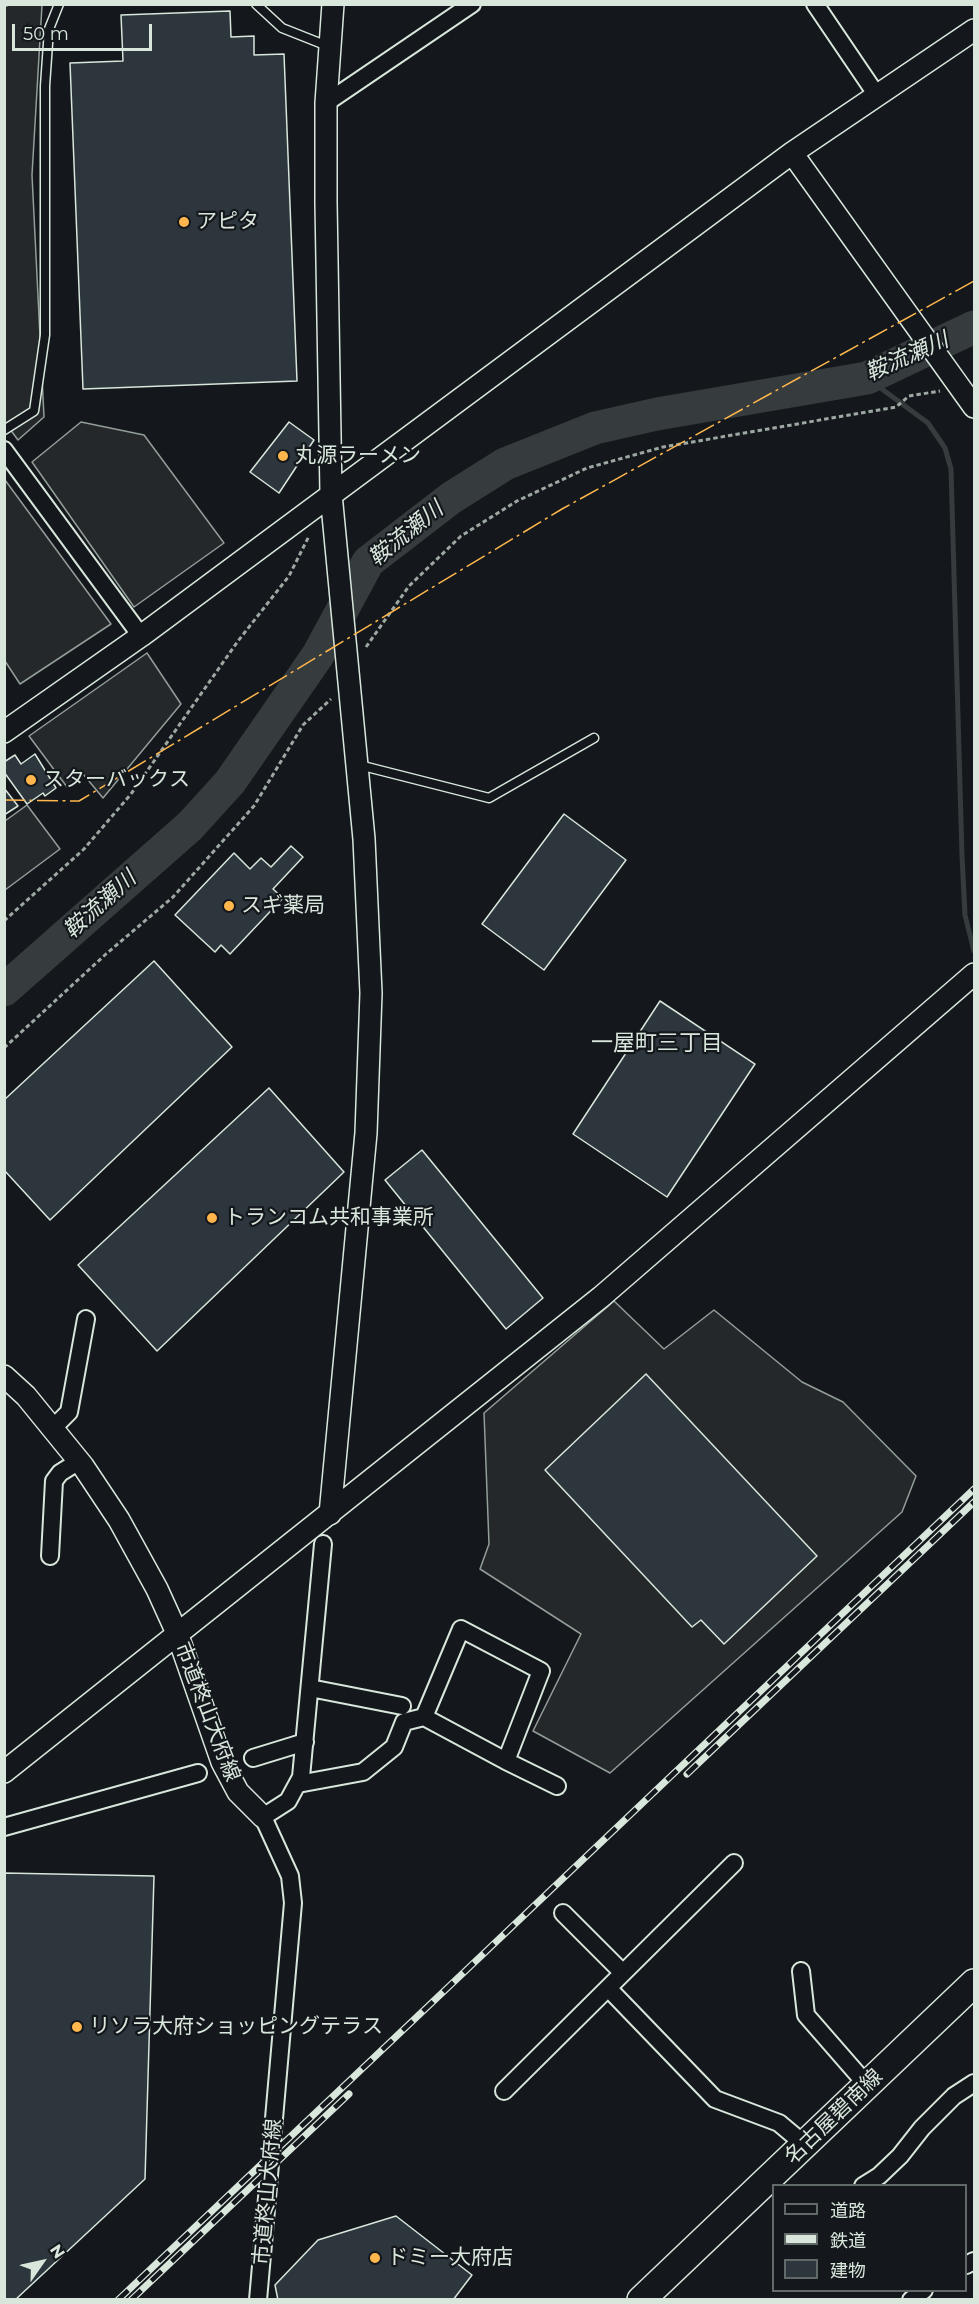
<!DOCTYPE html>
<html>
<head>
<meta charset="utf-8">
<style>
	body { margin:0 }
	#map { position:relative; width:979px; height:2304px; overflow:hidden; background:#14181c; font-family:Montserrat,"Noto Sans JP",sans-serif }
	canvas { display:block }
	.frame { position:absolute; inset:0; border:6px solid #d8e6dc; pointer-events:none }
	.legend { position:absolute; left:772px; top:2184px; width:195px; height:108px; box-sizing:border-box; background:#14181c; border:2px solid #626a69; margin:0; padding:8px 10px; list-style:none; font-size:18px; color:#d8e6dc }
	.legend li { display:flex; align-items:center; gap:12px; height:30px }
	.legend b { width:30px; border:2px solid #626a69 }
	.north { position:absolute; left:12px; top:2232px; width:60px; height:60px; -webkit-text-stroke:4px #14181c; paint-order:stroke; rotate:56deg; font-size:16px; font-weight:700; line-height:24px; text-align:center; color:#d8e6dc }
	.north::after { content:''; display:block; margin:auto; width:21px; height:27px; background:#d8e6dc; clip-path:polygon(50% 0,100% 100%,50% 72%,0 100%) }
	.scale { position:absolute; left:12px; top:24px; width:140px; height:27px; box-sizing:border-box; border:3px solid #d8e6dc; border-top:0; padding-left:8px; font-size:18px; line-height:21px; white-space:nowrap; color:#d8e6dc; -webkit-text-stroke:4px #14181c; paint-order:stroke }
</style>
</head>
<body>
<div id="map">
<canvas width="979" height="2304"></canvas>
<div class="frame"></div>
<ul class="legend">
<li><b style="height:8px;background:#14181c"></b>道路</li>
<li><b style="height:8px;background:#d8e6dc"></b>鉄道</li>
<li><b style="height:16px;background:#2c363c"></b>建物</li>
</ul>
<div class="north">N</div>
<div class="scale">50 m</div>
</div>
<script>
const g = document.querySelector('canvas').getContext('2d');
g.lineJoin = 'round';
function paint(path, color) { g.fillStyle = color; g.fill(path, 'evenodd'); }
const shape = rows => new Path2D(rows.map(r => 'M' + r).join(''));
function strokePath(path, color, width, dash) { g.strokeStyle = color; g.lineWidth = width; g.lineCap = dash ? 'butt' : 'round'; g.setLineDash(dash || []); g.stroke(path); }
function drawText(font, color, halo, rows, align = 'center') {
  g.font = font + ' Montserrat,"Noto Sans JP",sans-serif'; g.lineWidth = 4.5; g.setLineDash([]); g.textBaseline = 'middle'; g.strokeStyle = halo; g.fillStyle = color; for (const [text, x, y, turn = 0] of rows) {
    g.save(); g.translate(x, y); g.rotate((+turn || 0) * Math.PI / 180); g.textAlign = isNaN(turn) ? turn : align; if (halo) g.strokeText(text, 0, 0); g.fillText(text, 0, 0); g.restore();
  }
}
const parking = shape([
	[9,5,42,5,32,175,44,417,18,440,4,421,4,7,9,5],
	[81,422,144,435,224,543,134,607,32,462,81,422],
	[5,480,111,624,20,684,5,661,5,480],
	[147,653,181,704,103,798,83,774,67,787,29,736,147,653],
	[27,805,60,849,5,890,5,821,27,805],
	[614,1301,664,1349,714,1310,802,1382,843,1402,916,1476,902,1512,610,1773,533,1731,581,1634,480,1569,489,1544,484,1413,614,1301]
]);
paint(parking, '#24282b');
strokePath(parking, '#939e99', 1.5);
strokePath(shape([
	[867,378,928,423,945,448,951,469,962,856,965,915,974,951]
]), '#363b3e', 5);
strokePath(shape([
	[4,990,190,826,230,782,318,655,368,562,451,498,505,464,595,428,657,414,867,378,974,327]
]), '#363b3e', 33);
const building = shape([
	[230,11,231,37,254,36,254,55,284,54,297,381,83,389,70,63,123,61,121,15,230,11],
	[289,422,314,440,279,493,250,472,289,422],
	[35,754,56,788,45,796,43,793,27,804,4,772,4,762,15,755,21,764,35,754],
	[4,788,18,806,4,815,4,788],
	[564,814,626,860,544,970,482,924,564,814],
	[291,846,303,857,273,889,283,898,230,954,221,945,215,952,175,915,234,853,250,869,261,858,271,867,291,846],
	[154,961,232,1047,50,1220,4,1170,4,1100,154,961],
	[660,1001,755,1064,667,1197,573,1134,660,1001],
	[269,1088,344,1172,157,1351,78,1265,269,1088],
	[422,1150,543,1298,506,1329,385,1180,422,1150],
	[646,1374,817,1556,724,1644,701,1620,692,1627,545,1470,646,1374],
	[4,1873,154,1876,145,2179,15,2300,4,2300,4,1873],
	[396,2216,472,2275,453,2300,278,2300,275,2285,318,2240,396,2216]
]);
paint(building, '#2c363c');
strokePath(building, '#d8e6dc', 1.5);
const service = shape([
	[256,4,282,28,330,47],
	[4,430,34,411,45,335,45,86,49,29,59,4],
	[359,765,489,798,594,738]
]);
const minor = shape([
	[815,4,876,94],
	[326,103,472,4],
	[4,450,141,636],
	[52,1429,69,1412,86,1319],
	[50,1556,54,1481,60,1473,79,1461],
	[310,1688,402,1706],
	[253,1758,305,1742],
	[506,1761,557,1786],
	[298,1784,363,1772,394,1747,404,1722,424,1717,506,1761,541,1671,461,1629,424,1717],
	[4,1827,198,1773],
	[563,1913,623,1973],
	[801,1971,806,2015,867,2085],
	[608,1988,715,2099,779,2123,804,2144],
	[504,2091,734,1863],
	[863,2186,879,2176,900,2156,922,2128,954,2096,974,2083],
	[966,2265,974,2261],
	[258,2300,293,1903,290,1876,263,1817,288,1801,301,1777,323,1544],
	[911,2300,924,2290]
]);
const tertiary = shape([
	[792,153,974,407],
	[4,732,141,636,792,153,974,30],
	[4,1376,26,1396,83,1466,119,1520,157,1589,177,1633,222,1762,238,1792,263,1817],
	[330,1514,366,1133,371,993,364,839,331,494,326,203,326,103,333,4],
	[4,1772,601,1297,974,974]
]);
const primary = shape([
	[641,2300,974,1983]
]);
strokePath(service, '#d8e6dc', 11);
strokePath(minor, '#d8e6dc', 20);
strokePath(tertiary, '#d8e6dc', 24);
strokePath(primary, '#d8e6dc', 30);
strokePath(shape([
	[366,647,409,586,461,536,517,501,587,468,663,447,896,407,909,396,940,391],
	[4,921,84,849,131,794,238,641,289,576,309,536],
	[4,1048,106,954,173,897,254,806,303,725,331,699]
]), '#9da8a2', 3, [4.5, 3]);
strokePath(service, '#14181c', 8);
strokePath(minor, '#14181c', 16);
strokePath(tertiary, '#14181c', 21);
strokePath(primary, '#14181c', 27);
const rail = shape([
	[687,1774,974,1502],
	[118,2300,974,1489],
	[131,2300,349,2094]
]);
strokePath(rail, '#d8e6dc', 7);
strokePath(rail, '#14181c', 4.5, [14]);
strokePath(shape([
	[4,800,79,801,562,509,974,281]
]), '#ffb74d', 1.5, [21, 4.5, 3, 4.5]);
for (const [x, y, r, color] of [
	[184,222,6,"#ffb74d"],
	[283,456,6,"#ffb74d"],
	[31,780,6,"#ffb74d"],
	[229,906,6,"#ffb74d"],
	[212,1218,6,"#ffb74d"],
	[77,2027,6,"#ffb74d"],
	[375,2258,6,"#ffb74d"]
]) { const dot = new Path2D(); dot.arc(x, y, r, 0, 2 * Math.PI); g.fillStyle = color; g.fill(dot); strokePath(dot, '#14181c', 2); }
drawText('21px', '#d8e6dc', '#14181c', [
	["アピタ",196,222],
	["丸源ラーメン",295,456],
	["スターバックス",43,780],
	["スギ薬局",241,906],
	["トランコム共和事業所",224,1218],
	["リソラ大府ショッピングテラス",89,2027],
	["ドミー大府店",387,2258]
], 'left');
drawText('21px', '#d8e6dc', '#14181c', [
	["市道柊山大府線",207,1712,69],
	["名古屋碧南線",834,2117,-44],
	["市道柊山大府線",268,2192,-85]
]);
drawText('italic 22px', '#d8e6dc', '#14181c', [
	["鞍流瀬川",907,357,-24],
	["鞍流瀬川",406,534,-39],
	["鞍流瀬川",100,905,-42]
]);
drawText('22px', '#d8e6dc', '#14181c', [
	["一屋町三丁目",657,1044]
]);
</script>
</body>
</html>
